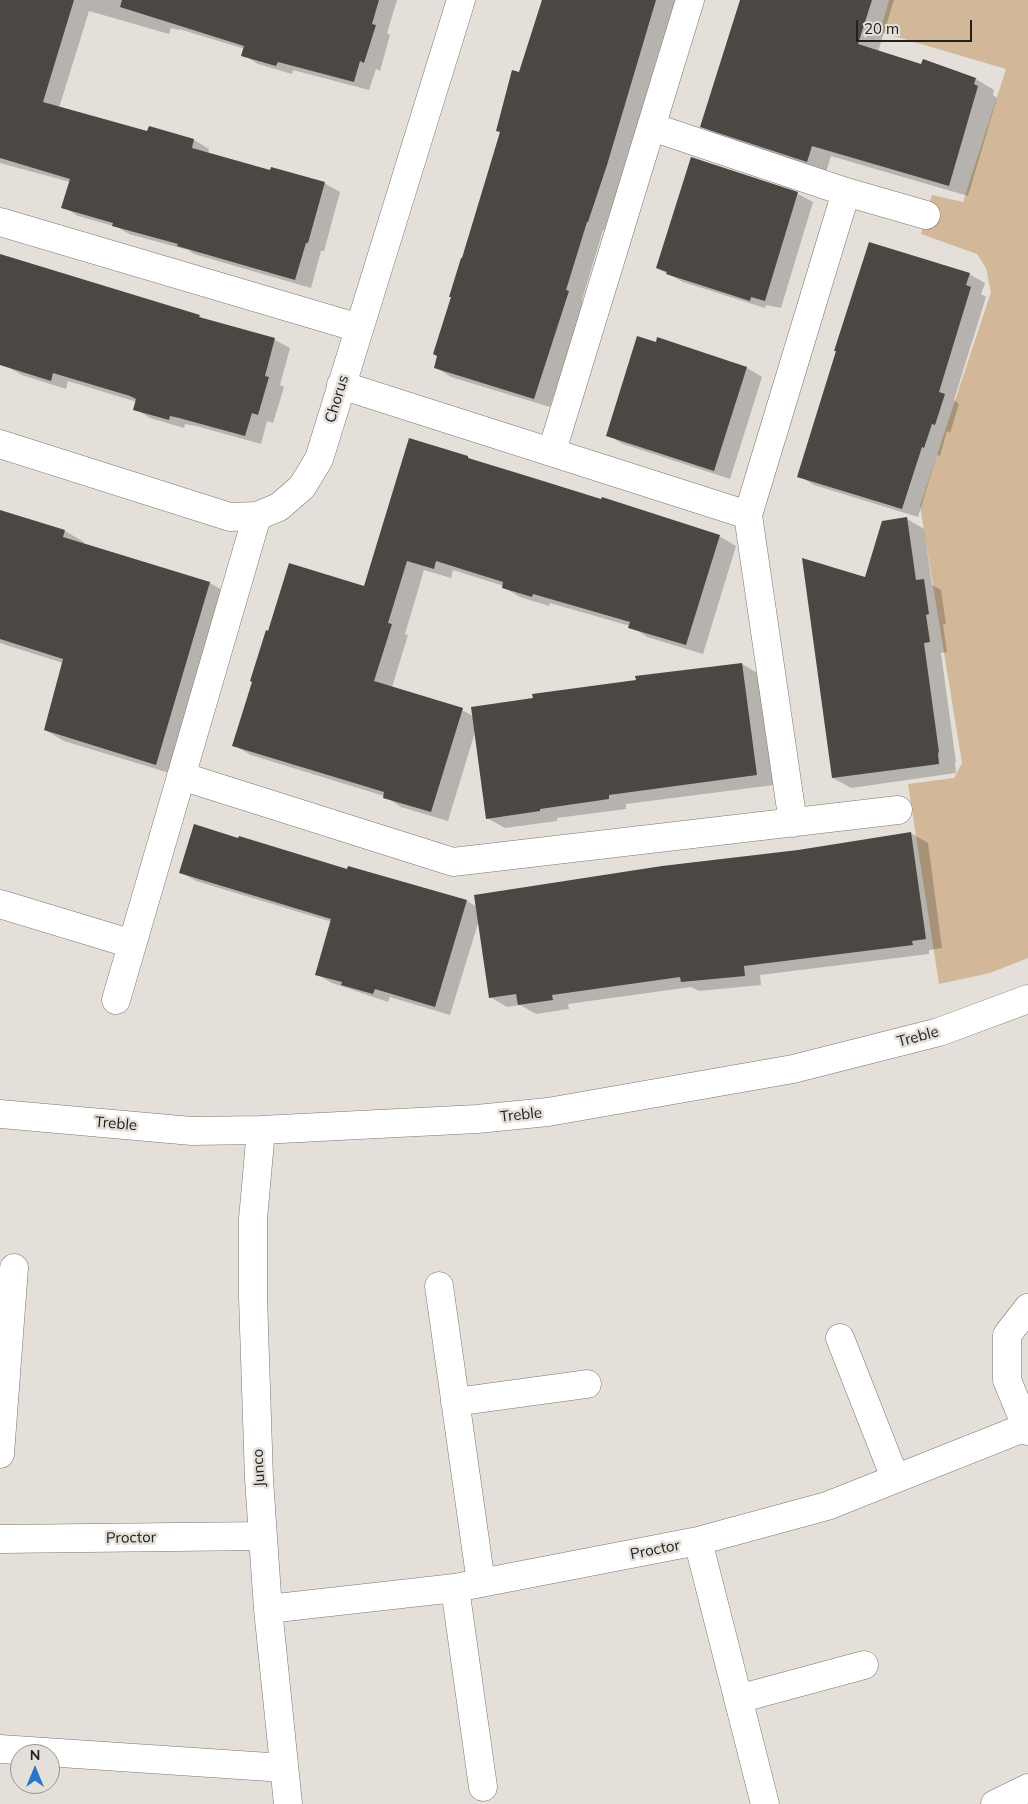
<!DOCTYPE html>
<html>
<head>
<meta charset="utf-8">
<style>
	body { margin:0 }
	#map { position:relative; width:1028px; height:1804px; overflow:hidden; background:#e4dfd9; font-family:Mulish,sans-serif }
	canvas { display:block }
	.north { position:absolute; left:10px; top:1744px; width:50px; height:50px; box-sizing:border-box; background:#e4dfd9; border:1px solid #96938f; border-radius:50%; rotate:0deg; font-size:14px; font-weight:700; line-height:20px; text-align:center; color:#22211f }
	.north::after { content:''; display:block; margin:auto; width:18px; height:22px; background:#2a76c6; clip-path:polygon(50% 0,100% 100%,50% 72%,0 100%) }
	.scale { position:absolute; left:856px; top:20px; width:116px; height:22px; box-sizing:border-box; border:2px solid #22211f; border-top:0; padding-left:6px; font-size:15px; line-height:18px; white-space:nowrap; color:#22211f; -webkit-text-stroke:4px #e4dfd9; paint-order:stroke }
</style>
</head>
<body>
<div id="map">
<canvas width="1028" height="1804"></canvas>
<div class="north">N</div>
<div class="scale">20 m</div>
</div>
<script>
const g = document.querySelector('canvas').getContext('2d');
g.lineJoin = 'round';
function paint(path, color) { g.fillStyle = color; g.fill(path, 'evenodd'); }
const shape = rows => new Path2D(rows.map(r => 'M' + r).join(''));
function strokePath(path, color, width, dash) { g.strokeStyle = color; g.lineWidth = width; g.lineCap = dash ? 'butt' : 'round'; g.setLineDash(dash || []); g.stroke(path); }
function drawText(font, color, halo, rows, align = 'center') {
  g.font = font + ' Mulish,sans-serif'; g.lineWidth = 5; g.setLineDash([]); g.textBaseline = 'middle'; g.strokeStyle = halo; g.fillStyle = color; for (const [text, x, y, turn = 0] of rows) {
    g.save(); g.translate(x, y); g.rotate((+turn || 0) * Math.PI / 180); g.textAlign = isNaN(turn) ? turn : align; if (halo) g.strokeText(text, 0, 0); g.fillText(text, 0, 0); g.restore();
  }
}
paint(shape([
	[889,0,1028,0,1028,958,990,973,939,984,908,784,954,778,962,763,920,506,991,292,986,268,977,254,921,234,932,195,963,202,1006,69,880,32]
]), '#d2b898');
paint(shape([
	[0,0,397,0,387,33,390,35,380,71,376,69,369,90,293,70,292,74,258,64,243,55,245,49,179,29,179,30,171,28,169,34,89,11,59,108,148,133,150,127,194,140,209,149,208,154,271,171,324,183,340,192,324,251,321,251,311,288,194,254,188,250,129,234,117,227,78,216,63,207,70,182,0,163],
	[542,0,676,0,658,55,623,174,604,231,603,230,582,300,584,302,550,407,451,377,435,367,462,259],
	[744,0,894,0,878,52,922,66,924,60,954,70,976,79,994,90,993,95,997,98,968,196,831,156,826,172,720,137,702,126],
	[798,194,813,202,781,308,766,305,765,308,683,282,657,268],
	[0,256,199,316,207,321,275,340,290,348,280,385,284,387,273,423,267,421,261,444,196,426,185,424,184,428,150,418,135,409,137,402,68,381,66,389,22,375,6,366,0,360],
	[969,274,985,283,981,294,986,297,954,400,959,404,950,433,947,431,940,456,937,455,918,517,814,485,799,476],
	[658,339,747,368,762,377,730,479,623,444,608,435],
	[468,457,476,462,719,536,736,546,703,654,647,637,630,626,550,603,549,606,520,597,503,587,504,586,453,570,451,578,424,570,405,634,408,635,392,687,462,710,473,716,637,681,742,664,759,674,774,785,626,804,626,809,557,818,557,821,505,828,487,818,475,732,448,821,401,807,384,796,251,755,234,745,365,587],
	[0,511,65,531,84,542,83,544,210,583,229,594,176,775,64,741,45,730,63,663,0,643],
	[907,519,924,529,932,585,941,590,946,624,943,625,947,652,941,653,956,762,955,763,956,773,851,788,833,778,866,578],
	[911,833,928,843,942,948,929,950,929,954,760,975,761,985,699,991,691,987,568,1004,569,1009,536,1014,520,1005,507,1007,490,997,479,920,450,1015,390,997,388,1002,332,983,316,974,332,922,196,881,181,872,348,871,467,901,477,907,798,851]
]), '#0003');
paint(shape([
	[0,0,74,0,43,102,147,131,149,126,194,139,192,148,270,170,271,167,325,182,308,243,306,243,295,280,177,246,178,244,112,226,113,223,61,208,70,179,0,158],
	[122,0,379,0,372,24,376,25,364,63,360,61,354,82,278,62,276,66,241,56,244,46,120,7],
	[542,0,656,0,607,165,588,222,587,222,566,290,569,291,534,399,434,368,437,356,433,354,451,297,449,297,461,258,462,258,500,132,496,131,512,70,519,72],
	[740,0,872,0,858,44,921,64,923,59,976,78,974,84,978,86,949,186,812,146,807,162,700,127],
	[691,157,798,192,765,301,751,297,750,301,666,274,667,272,656,268],
	[869,242,970,273,966,285,971,287,939,392,945,394,935,425,932,424,924,448,922,447,902,509,797,477,836,351,834,351],
	[0,254,200,315,199,317,275,338,265,376,269,377,258,415,252,413,245,436,179,418,170,416,169,420,133,410,136,399,130,396,53,373,51,381,0,365],
	[637,336,656,342,657,337,747,367,714,471,606,436],
	[409,438,468,456,468,458,527,476,601,499,602,497,720,535,686,645,628,628,630,622,533,594,532,597,502,588,503,582,436,561,434,569,407,561,388,623,392,624,374,681,463,708,431,812,383,798,384,792,232,746,252,682,250,681,266,630,268,631,289,563,364,586],
	[0,510,65,530,63,537,210,582,156,765,44,730,63,659,0,639],
	[907,517,916,580,924,579,929,614,926,615,930,642,924,643,939,752,938,753,939,764,832,778,802,558,865,577,882,521],
	[742,663,757,775,609,795,609,799,540,809,540,811,486,819,471,707,533,698,532,694,636,680,635,676],
	[194,824,238,838,239,836,347,869,348,866,467,900,435,1007,375,989,373,994,341,985,342,982,315,975,331,919,179,873],
	[911,832,926,939,912,941,913,945,744,966,745,976,681,982,680,977,552,995,553,1000,518,1005,516,994,489,998,474,895,662,866,798,850]
]), '#4b4743');
const minor = shape([
	[652,127,846,192,926,215],
	[0,222,359,328],
	[341,385,748,515,793,823],
	[0,444,230,517,257,516,279,507,302,487,319,459,461,0],
	[552,451,690,0],
	[748,515,846,192],
	[181,776,453,862,898,810],
	[0,904,132,944],
	[116,1000,257,516],
	[0,1114,192,1131,261,1130,477,1119,548,1112,793,1069,939,1032,1028,999],
	[261,1130,253,1219,253,1297,259,1479,268,1609,288,1804],
	[439,1286,481,1583],
	[1028,1308,1007,1335,1007,1380,1028,1431],
	[840,1338,895,1478],
	[455,1402,587,1384],
	[0,1454,14,1268],
	[0,1539,263,1536],
	[698,1541,765,1804],
	[455,1588,483,1787],
	[268,1609,455,1588,698,1541,827,1506,1026,1427],
	[738,1699,864,1665],
	[0,1749,284,1768],
	[995,1804,1028,1788]
]);
strokePath(minor, '#797570', 29);
strokePath(minor, '#fff', 28);
drawText('15px', '#22211f', '#e4dfd9', [
	["Chorus",337,399,-73],
	["Treble",918,1037,-15],
	["Treble",521,1115,-6],
	["Treble",116,1124,5],
	["Junco",259,1468,-93],
	["Proctor",131,1538,-1],
	["Proctor",655,1550,-11]
]);
</script>
</body>
</html>
